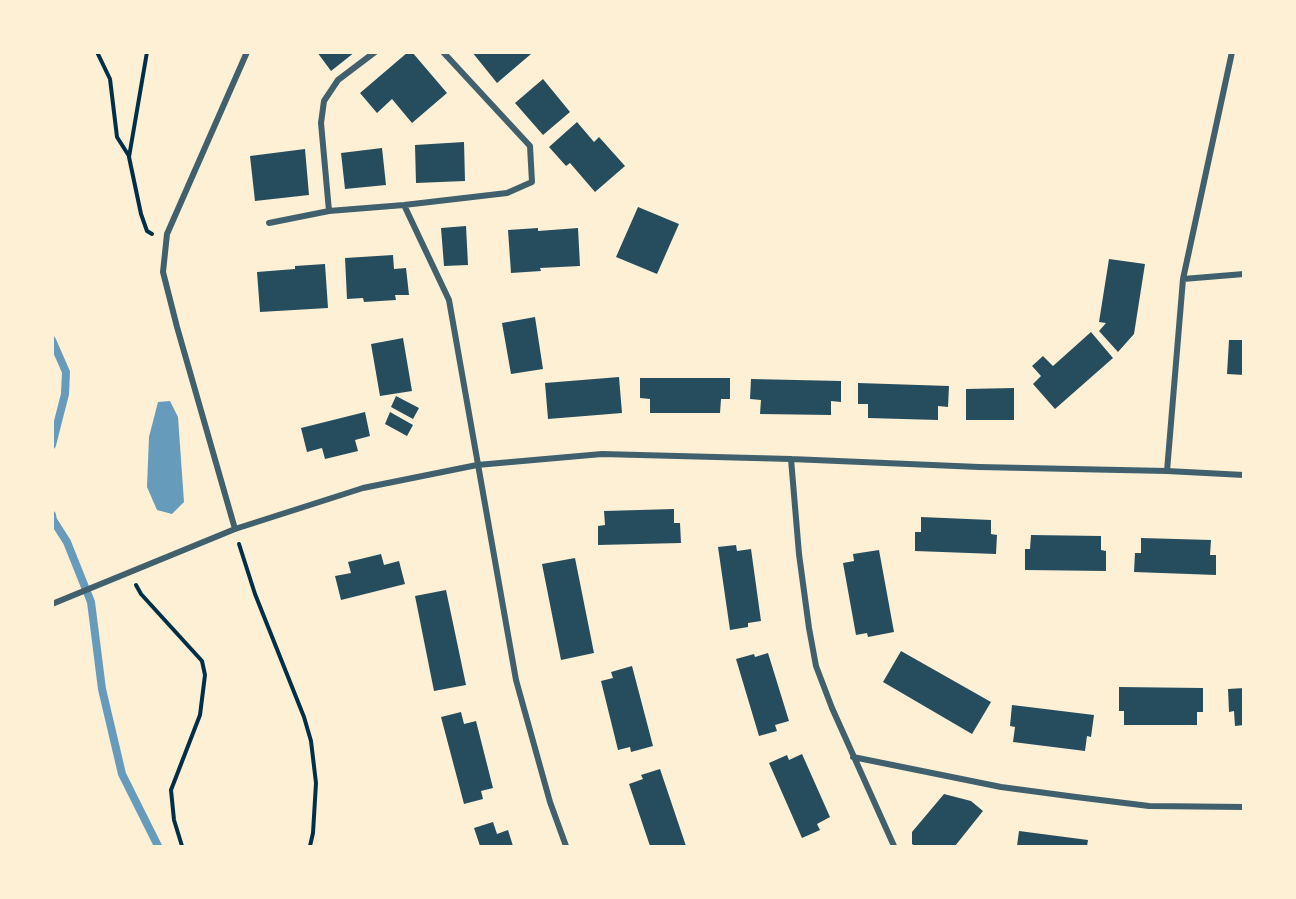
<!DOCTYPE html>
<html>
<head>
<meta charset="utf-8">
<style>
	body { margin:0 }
	#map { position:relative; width:1296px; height:899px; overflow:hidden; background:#fdf0d5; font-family:"Titillium Web",sans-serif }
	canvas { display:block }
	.frame { position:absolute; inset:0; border:54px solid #fdf0d5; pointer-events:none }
</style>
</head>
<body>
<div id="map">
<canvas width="1296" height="899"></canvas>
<div class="frame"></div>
</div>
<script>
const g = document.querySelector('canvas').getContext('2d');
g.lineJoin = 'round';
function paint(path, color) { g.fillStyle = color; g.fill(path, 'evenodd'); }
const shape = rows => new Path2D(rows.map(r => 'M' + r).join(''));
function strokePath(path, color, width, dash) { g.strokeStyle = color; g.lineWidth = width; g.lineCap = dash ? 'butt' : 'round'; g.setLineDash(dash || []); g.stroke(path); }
paint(shape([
	[170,401,178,417,184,502,172,514,157,510,147,487,149,437,158,402]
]), '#669bbc');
strokePath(shape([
	[52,340,66,372,65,394,52,445],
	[52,515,53,520,67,542,91,602,102,689,122,774,158,846]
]), '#669bbc', 8);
paint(shape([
	[317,52,355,52,331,71],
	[408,52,412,52,447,93,412,123,392,99,377,113,360,93],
	[472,52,530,52,531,54,497,83],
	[543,79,570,112,543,135,515,103],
	[577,122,594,142,599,137,625,166,595,192,570,163,566,166,549,147],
	[464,142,465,181,416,183,415,145],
	[382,148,386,185,345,189,341,153],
	[305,149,309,195,255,201,250,156],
	[638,207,679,224,657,274,616,257],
	[466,226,468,265,444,266,441,228],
	[538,228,538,231,578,228,580,266,540,268,541,271,511,273,508,230],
	[393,255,394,269,406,268,409,295,395,295,396,300,364,302,363,298,347,299,345,258],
	[1109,259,1145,264,1134,334,1118,352,1099,331,1106,323,1099,322],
	[325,264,328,308,260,312,257,272,295,269,295,266],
	[535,317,543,369,511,374,502,323],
	[1091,332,1113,358,1055,409,1033,384,1041,376,1032,366,1043,356,1053,366],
	[403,338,412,391,380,396,371,344],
	[1229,340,1244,340,1244,375,1227,374],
	[619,377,622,413,548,419,545,383],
	[640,378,730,378,730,399,721,399,720,413,650,413,650,399,640,398],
	[751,379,841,381,841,402,831,401,831,415,760,414,761,400,750,399],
	[858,383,949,386,948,407,938,406,938,420,868,418,868,404,858,404],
	[1014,388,1014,420,966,420,966,389],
	[396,396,419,408,413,419,391,407],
	[365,412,370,436,355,440,358,451,325,459,322,448,307,452,301,428],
	[390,412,413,425,407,436,385,424],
	[674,509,674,523,680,523,681,543,598,545,598,526,605,525,604,511],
	[921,517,991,520,991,534,997,535,996,554,915,551,915,532,921,532],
	[1031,535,1101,536,1101,550,1106,551,1106,571,1025,570,1025,549,1030,549],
	[1141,538,1211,540,1210,555,1216,555,1216,575,1134,572,1135,553,1141,553],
	[736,545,737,551,751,549,761,621,748,623,748,627,730,630,718,547],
	[879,550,894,632,868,637,867,633,856,635,843,563,854,561,853,554],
	[381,554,384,565,399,561,405,584,341,600,335,576,351,573,348,562],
	[575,558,594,653,561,660,542,564],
	[446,590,466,685,434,691,415,596],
	[901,651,991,702,972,734,883,682],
	[768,653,789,721,775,725,777,731,759,736,736,659,754,654,755,657],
	[632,666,653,746,631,752,630,747,618,750,601,681,613,678,611,672],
	[1119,687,1203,688,1203,712,1197,712,1197,725,1124,725,1124,711,1119,711],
	[1244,688,1244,725,1235,726,1234,711,1229,712,1228,689],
	[1012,705,1094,715,1091,737,1087,736,1085,751,1013,742,1015,727,1010,726],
	[461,712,464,724,476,721,493,788,481,791,483,799,464,804,441,717],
	[802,754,830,817,817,824,820,830,802,838,769,763,787,755,789,760],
	[660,769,686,846,650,846,629,784,643,779,641,775],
	[944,794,971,801,983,811,955,846,915,846,912,844,912,832],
	[493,822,497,834,508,830,513,846,480,846,474,828],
	[1019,831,1088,840,1087,846,1017,846]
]), '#264d5e');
strokePath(shape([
	[97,52,110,79,117,137,129,156],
	[147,52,129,157,141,214,147,231,152,234],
	[239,544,255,594,304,717,311,741,316,783,313,833,310,846],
	[136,585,141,594,202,661,205,675,200,715,171,790,174,820,182,846]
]), '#003049', 4);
strokePath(shape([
	[404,205,449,300,516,680,550,802,566,846],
	[329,211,321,123,324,101,338,80,375,52],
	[269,223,329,211,404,205,507,193,532,182,530,146,443,52],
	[1183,279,1244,274],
	[791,459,799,554,809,628,816,666,832,708,894,846],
	[1167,471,1183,279,1232,52],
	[235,529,177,327,163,272,167,234,247,52],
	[52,604,235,529,363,488,477,465,602,454,791,459,979,467,1167,471,1244,475],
	[853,757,1001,787,1076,797,1149,806,1244,807]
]), '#3f606c', 6);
</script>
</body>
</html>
